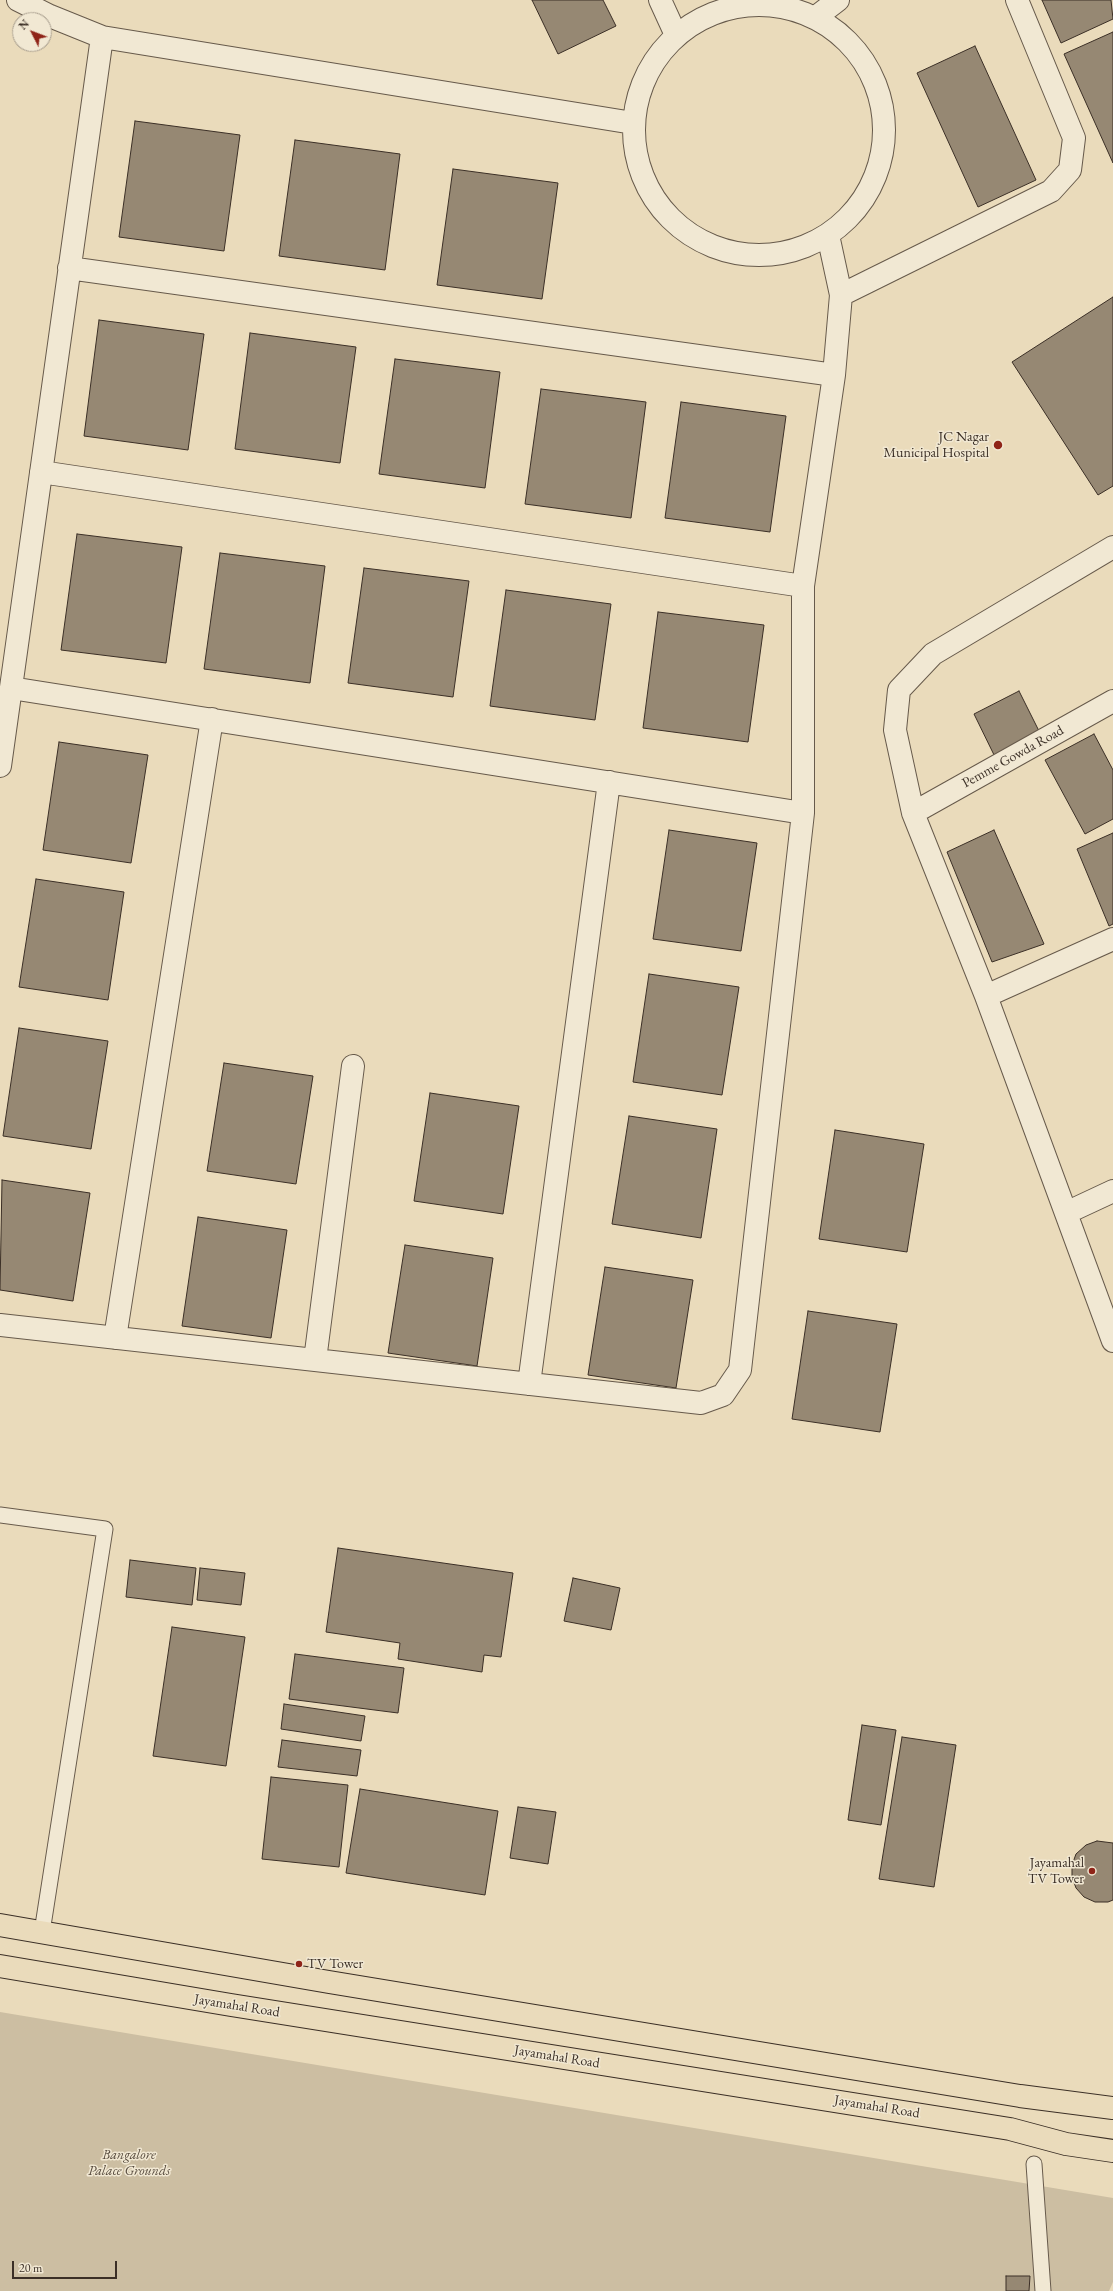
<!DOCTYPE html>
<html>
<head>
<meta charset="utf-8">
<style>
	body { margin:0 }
	#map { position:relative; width:1113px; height:2291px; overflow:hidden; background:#eadbbb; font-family:"EB Garamond",serif }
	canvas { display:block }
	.north { position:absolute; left:12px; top:12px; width:40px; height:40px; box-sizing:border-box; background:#f1e8d3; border:1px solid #a89e8e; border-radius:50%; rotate:312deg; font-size:11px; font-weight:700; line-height:16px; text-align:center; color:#3b2f26 }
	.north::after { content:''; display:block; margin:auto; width:14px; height:18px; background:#8f2418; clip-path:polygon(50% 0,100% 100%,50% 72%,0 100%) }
	.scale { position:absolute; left:12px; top:2261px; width:105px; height:18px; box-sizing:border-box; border:2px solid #3b2f26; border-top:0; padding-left:5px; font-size:12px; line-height:14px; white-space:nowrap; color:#3b2f26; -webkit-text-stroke:3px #f1e8d3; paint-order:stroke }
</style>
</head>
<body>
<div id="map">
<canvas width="1113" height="2291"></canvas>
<div class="north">N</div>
<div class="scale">20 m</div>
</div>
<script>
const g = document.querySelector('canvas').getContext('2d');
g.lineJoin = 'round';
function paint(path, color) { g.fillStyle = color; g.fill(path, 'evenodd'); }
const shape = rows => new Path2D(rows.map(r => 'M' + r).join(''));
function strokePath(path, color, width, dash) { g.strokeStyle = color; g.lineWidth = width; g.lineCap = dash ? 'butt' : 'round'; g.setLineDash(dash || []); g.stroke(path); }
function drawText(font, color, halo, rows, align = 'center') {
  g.font = font + ' "EB Garamond",serif'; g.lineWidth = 3; g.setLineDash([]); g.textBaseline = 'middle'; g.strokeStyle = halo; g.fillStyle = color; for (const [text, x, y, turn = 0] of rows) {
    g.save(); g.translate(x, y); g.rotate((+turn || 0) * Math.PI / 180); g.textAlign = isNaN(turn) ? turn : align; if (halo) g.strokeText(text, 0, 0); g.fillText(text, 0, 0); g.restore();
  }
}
paint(shape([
	[0,2012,1113,2198,1113,2282,1109,2291,0,2291]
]), '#ccbea2');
const building = shape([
	[532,0,603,0,616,26,558,54,532,0],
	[1042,0,1111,0,1113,19,1061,43,1042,0],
	[1113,32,1113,163,1064,54,1113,32],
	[975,46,1036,180,978,207,917,73,975,46],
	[135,121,240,135,224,251,119,237,135,121],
	[295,140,400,154,385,270,279,256,295,140],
	[453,169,558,183,542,299,437,285,453,169],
	[1113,297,1113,486,1098,495,1012,362,1113,297],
	[99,320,204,334,188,450,84,436,99,320],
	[250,333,356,347,340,463,235,449,250,333],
	[395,359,500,372,485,488,379,474,395,359],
	[541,389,646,402,631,518,525,504,541,389],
	[681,402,786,416,770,532,665,518,681,402],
	[77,534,182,547,166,663,61,650,77,534],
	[220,553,325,566,310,683,204,669,220,553],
	[364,568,469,581,453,697,348,683,364,568],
	[506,590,611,604,595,720,490,706,506,590],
	[658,612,764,625,748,742,643,728,658,612],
	[1019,691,1042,737,997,761,974,714,1019,691],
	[1094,734,1113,770,1113,819,1085,834,1045,760,1094,734],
	[59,742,148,755,131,863,43,850,59,742],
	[669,830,757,843,741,951,653,939,669,830],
	[994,830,1044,944,992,962,947,852,994,830],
	[1113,833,1113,924,1109,926,1077,849,1113,833],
	[36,879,124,892,108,1000,19,987,36,879],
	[649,974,739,987,722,1095,633,1082,649,974],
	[19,1028,108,1041,91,1149,3,1136,19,1028],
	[224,1063,313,1076,296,1184,207,1171,224,1063],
	[430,1093,519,1106,503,1214,414,1201,430,1093],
	[629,1116,717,1129,701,1238,612,1224,629,1116],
	[835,1130,924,1144,907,1252,819,1239,835,1130],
	[2,1180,90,1193,73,1301,0,1290,2,1180],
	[198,1217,287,1230,271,1338,182,1326,198,1217],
	[405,1245,493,1258,477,1366,388,1353,405,1245],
	[605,1267,693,1280,676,1388,588,1375,605,1267],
	[808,1311,897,1324,880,1432,792,1419,808,1311],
	[338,1548,513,1573,501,1657,484,1655,482,1672,398,1659,400,1643,326,1632,338,1548],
	[130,1560,196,1568,192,1605,126,1597,130,1560],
	[200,1568,245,1573,241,1605,197,1600,200,1568],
	[573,1578,620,1588,611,1630,564,1621,573,1578],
	[172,1627,245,1637,226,1766,153,1756,172,1627],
	[295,1654,404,1668,398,1713,289,1699,295,1654],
	[284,1704,365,1716,361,1741,281,1729,284,1704],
	[862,1725,896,1730,881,1825,848,1820,862,1725],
	[902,1737,956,1745,934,1887,879,1879,902,1737],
	[282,1740,361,1750,357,1776,278,1767,282,1740],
	[271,1777,348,1785,339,1867,262,1859,271,1777],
	[360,1789,498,1811,485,1895,346,1873,360,1789],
	[518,1807,556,1812,548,1864,510,1858,518,1807],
	[1097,1841,1113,1843,1113,1900,1108,1902,1095,1902,1084,1897,1076,1888,1072,1877,1072,1865,1076,1854,1086,1845,1097,1841],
	[1006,2276,1030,2276,1029,2291,1006,2291,1006,2276]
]);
paint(building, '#968873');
strokePath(building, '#3b2f26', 1);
const service = shape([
	[0,1515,105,1529,42,1932],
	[1034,2164,1043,2291]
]);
const minor = shape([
	[18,0,50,16,102,37,633,123],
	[660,0,676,35],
	'634 130a125 125 0 1 1 250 0a125 125 0 1 1-250 0Z',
	[816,17,838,0],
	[828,235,841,295,834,375],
	[841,295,1051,191,1070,170,1074,138,1017,0],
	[41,472,803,586],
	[1113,547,933,654,899,690,895,730,913,813,986,996,1113,1341],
	[11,688,803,813],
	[0,766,102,37],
	[913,813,1113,701],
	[986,996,1113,939],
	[1066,1213,1113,1191],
	[0,1325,701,1403,723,1395,740,1370,803,813,803,586,834,375,69,268],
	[115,1338,212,719],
	[315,1360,353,1066],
	[529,1384,609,782]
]);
const primary = shape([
	[0,1925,329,1982,1020,2096,1113,2108],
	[0,1966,231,2005,1010,2129,1066,2144,1113,2151]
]);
strokePath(service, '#675a4b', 17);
strokePath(minor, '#675a4b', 24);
strokePath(primary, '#3b2f26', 24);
strokePath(service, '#f1e8d3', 15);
strokePath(minor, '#f1e8d3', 22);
strokePath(primary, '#eadbbb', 22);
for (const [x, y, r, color] of [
	[998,445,5,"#8f2418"],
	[1092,1871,4,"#8f2418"],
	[299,1964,4,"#8f2418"]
]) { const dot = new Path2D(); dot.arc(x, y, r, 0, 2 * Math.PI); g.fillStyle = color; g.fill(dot); strokePath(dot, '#f1e8d3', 1.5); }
drawText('14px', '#3b2f26', '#f1e8d3', [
	["JC Nagar",989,437],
	["Municipal Hospital",989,453],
	["Jayamahal",1084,1863],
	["TV Tower",1084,1879],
	["TV Tower",307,1964,"left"]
], 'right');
drawText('14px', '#3b2f26', '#f1e8d3', [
	["Pemme Gowda Road",1013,757,-29],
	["Jayamahal Road",237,2006,9],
	["Jayamahal Road",557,2057,9],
	["Jayamahal Road",877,2107,9]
]);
drawText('italic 14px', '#584c3f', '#f1e8d3', [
	["Bangalore",129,2155],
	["Palace Grounds",129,2171]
]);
</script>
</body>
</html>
